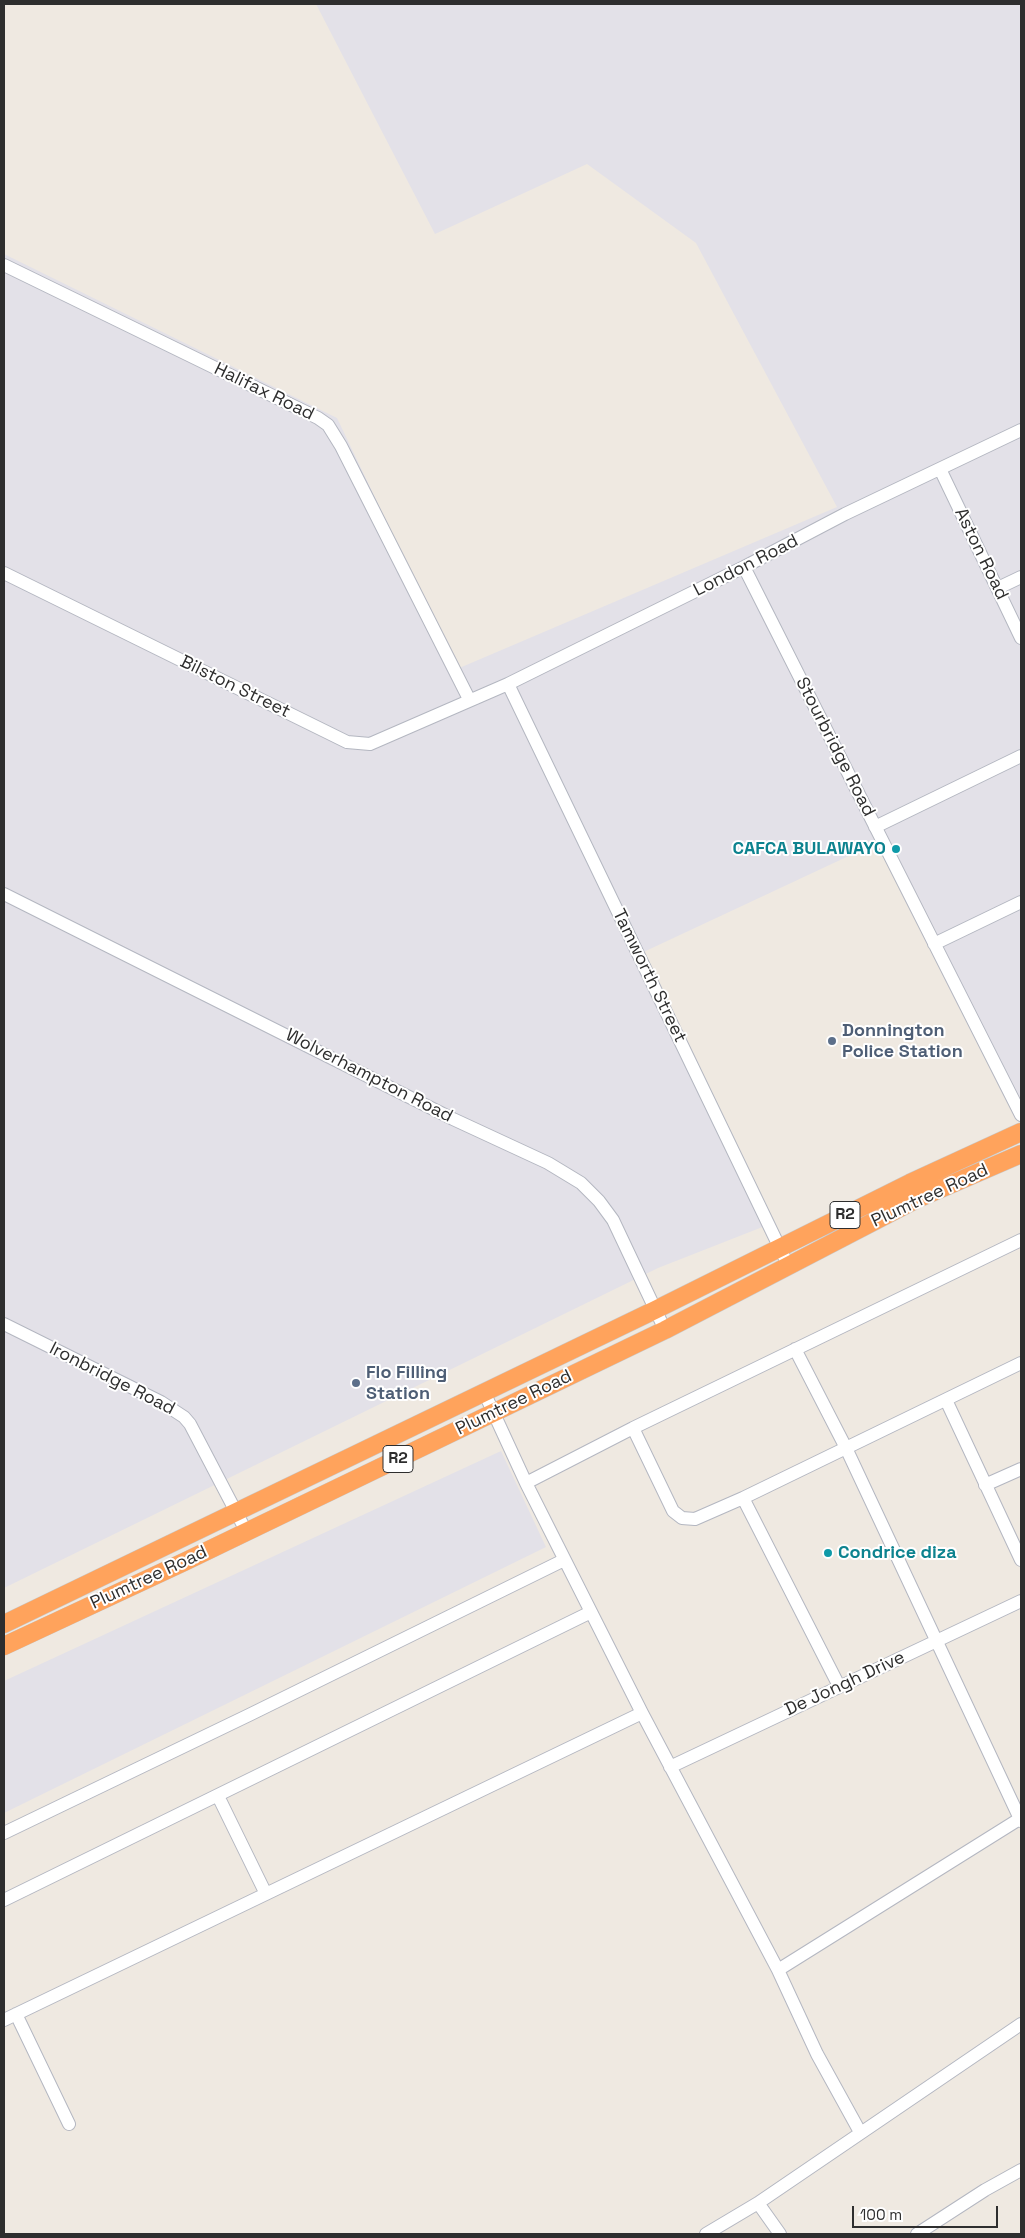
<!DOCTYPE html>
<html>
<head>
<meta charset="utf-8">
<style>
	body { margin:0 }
	#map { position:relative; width:1025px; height:2238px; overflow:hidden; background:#efe9e1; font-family:"Space Grotesk",sans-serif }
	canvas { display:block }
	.frame { position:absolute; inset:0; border:5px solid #2e2e2e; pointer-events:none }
	.scale { position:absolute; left:852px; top:2206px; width:146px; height:22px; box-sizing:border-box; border:2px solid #2e2e2e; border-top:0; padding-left:6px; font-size:15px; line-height:18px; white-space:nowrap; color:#2e2e2e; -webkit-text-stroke:4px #fff; paint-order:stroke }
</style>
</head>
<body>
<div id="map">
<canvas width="1025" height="2238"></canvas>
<div class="frame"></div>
<div class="scale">100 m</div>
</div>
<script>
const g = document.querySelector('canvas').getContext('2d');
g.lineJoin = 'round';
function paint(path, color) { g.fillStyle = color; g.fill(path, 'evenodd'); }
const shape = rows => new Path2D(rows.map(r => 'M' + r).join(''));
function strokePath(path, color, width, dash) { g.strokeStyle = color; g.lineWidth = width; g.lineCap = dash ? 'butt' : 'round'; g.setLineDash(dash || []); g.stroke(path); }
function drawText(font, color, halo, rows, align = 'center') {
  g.font = font + ' "Space Grotesk",sans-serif'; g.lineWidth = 4; g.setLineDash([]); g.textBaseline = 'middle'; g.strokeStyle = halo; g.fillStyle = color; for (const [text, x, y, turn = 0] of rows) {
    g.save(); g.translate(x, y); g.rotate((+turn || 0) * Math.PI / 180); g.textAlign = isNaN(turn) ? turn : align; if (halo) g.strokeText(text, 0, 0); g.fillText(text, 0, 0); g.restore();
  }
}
paint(shape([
	[316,4,1021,4,1021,1104,885,839,635,956,765,1226,658,1268,4,1588,4,254,337,418,457,669,837,507,696,243,587,164,435,234],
	[501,1451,546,1547,4,1813,4,1681]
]), '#e3e1e8');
const minor = shape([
	[4,265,318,418,328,425,341,446,469,699],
	[940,469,1021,638],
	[744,567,1021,1115],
	[4,573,347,742,370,744,508,684,744,567,845,514,1021,430],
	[998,588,1021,577],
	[508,684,789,1267],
	[875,827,1021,756],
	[4,894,453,1119,548,1163,581,1183,599,1201,613,1220,665,1330],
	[934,944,1021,902],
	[4,1324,161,1402,184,1417,190,1424,246,1531],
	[795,1349,846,1448,1021,1821],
	[484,1392,526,1483,642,1713,778,1970,817,2054,860,2132],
	[946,1400,1021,1560],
	[633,1428,673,1511,682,1518,695,1519,743,1498,1021,1363],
	[526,1483,633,1428,1021,1240],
	[985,1485,1021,1469],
	[743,1498,839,1686],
	[670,1767,1021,1601],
	[218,1796,266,1894],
	[4,1833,249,1715,564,1560],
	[4,1900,591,1612],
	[778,1970,1021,1818],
	[16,2014,69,2124],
	[4,2020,642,1713],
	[758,2203,780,2234],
	[706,2234,758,2203,1021,2024],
	[917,2234,985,2190,1021,2170]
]);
const highway = shape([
	[4,1624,655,1310,910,1183,1021,1132],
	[4,1646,184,1562,665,1330,917,1199,1021,1154]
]);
strokePath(minor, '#b4b7c1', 14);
strokePath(highway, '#c9c9c9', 19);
strokePath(minor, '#fff', 12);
strokePath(highway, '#ffa35c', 18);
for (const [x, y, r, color] of [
	[896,849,5,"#0f9aa8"],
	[832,1041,5,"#5c6f8a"],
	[356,1383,5,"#5c6f8a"],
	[828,1553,5,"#0f9aa8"]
]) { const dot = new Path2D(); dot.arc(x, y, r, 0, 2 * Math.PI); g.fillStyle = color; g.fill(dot); strokePath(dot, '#fff', 2); }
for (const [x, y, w] of [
	[845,1215,30],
	[398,1459,30]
]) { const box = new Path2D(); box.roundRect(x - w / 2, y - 13.5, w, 27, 4); g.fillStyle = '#fff'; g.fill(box); strokePath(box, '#2e2e2e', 1); }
drawText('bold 16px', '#2e2e2e', null, [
	["R2",845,1215],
	["R2",398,1459]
]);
drawText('18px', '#2e2e2e', '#fff', [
	["Halifax Road",264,392,26],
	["Aston Road",981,554,64],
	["London Road",746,566,-27],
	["Bilston Street",235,687,26],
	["Stourbridge Road",835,747,63],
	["Tamworth Street",649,976,64],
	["Wolverhampton Road",369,1076,27],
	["Plumtree Road",930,1196,-25],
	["Ironbridge Road",112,1379,27],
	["Plumtree Road",514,1403,-26],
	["Plumtree Road",149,1578,-25],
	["De Jongh Drive",845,1684,-25]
]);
drawText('bold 18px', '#0d838f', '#fff', [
	["CAFCA BULAWAYO",886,849],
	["Condrice diza",838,1553,"left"]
], 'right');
drawText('bold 18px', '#4e5e75', '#fff', [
	["Donnington",842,1031],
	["Police Station",842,1052],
	["Flo Filling",366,1373],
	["Station",366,1394]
], 'left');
</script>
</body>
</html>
